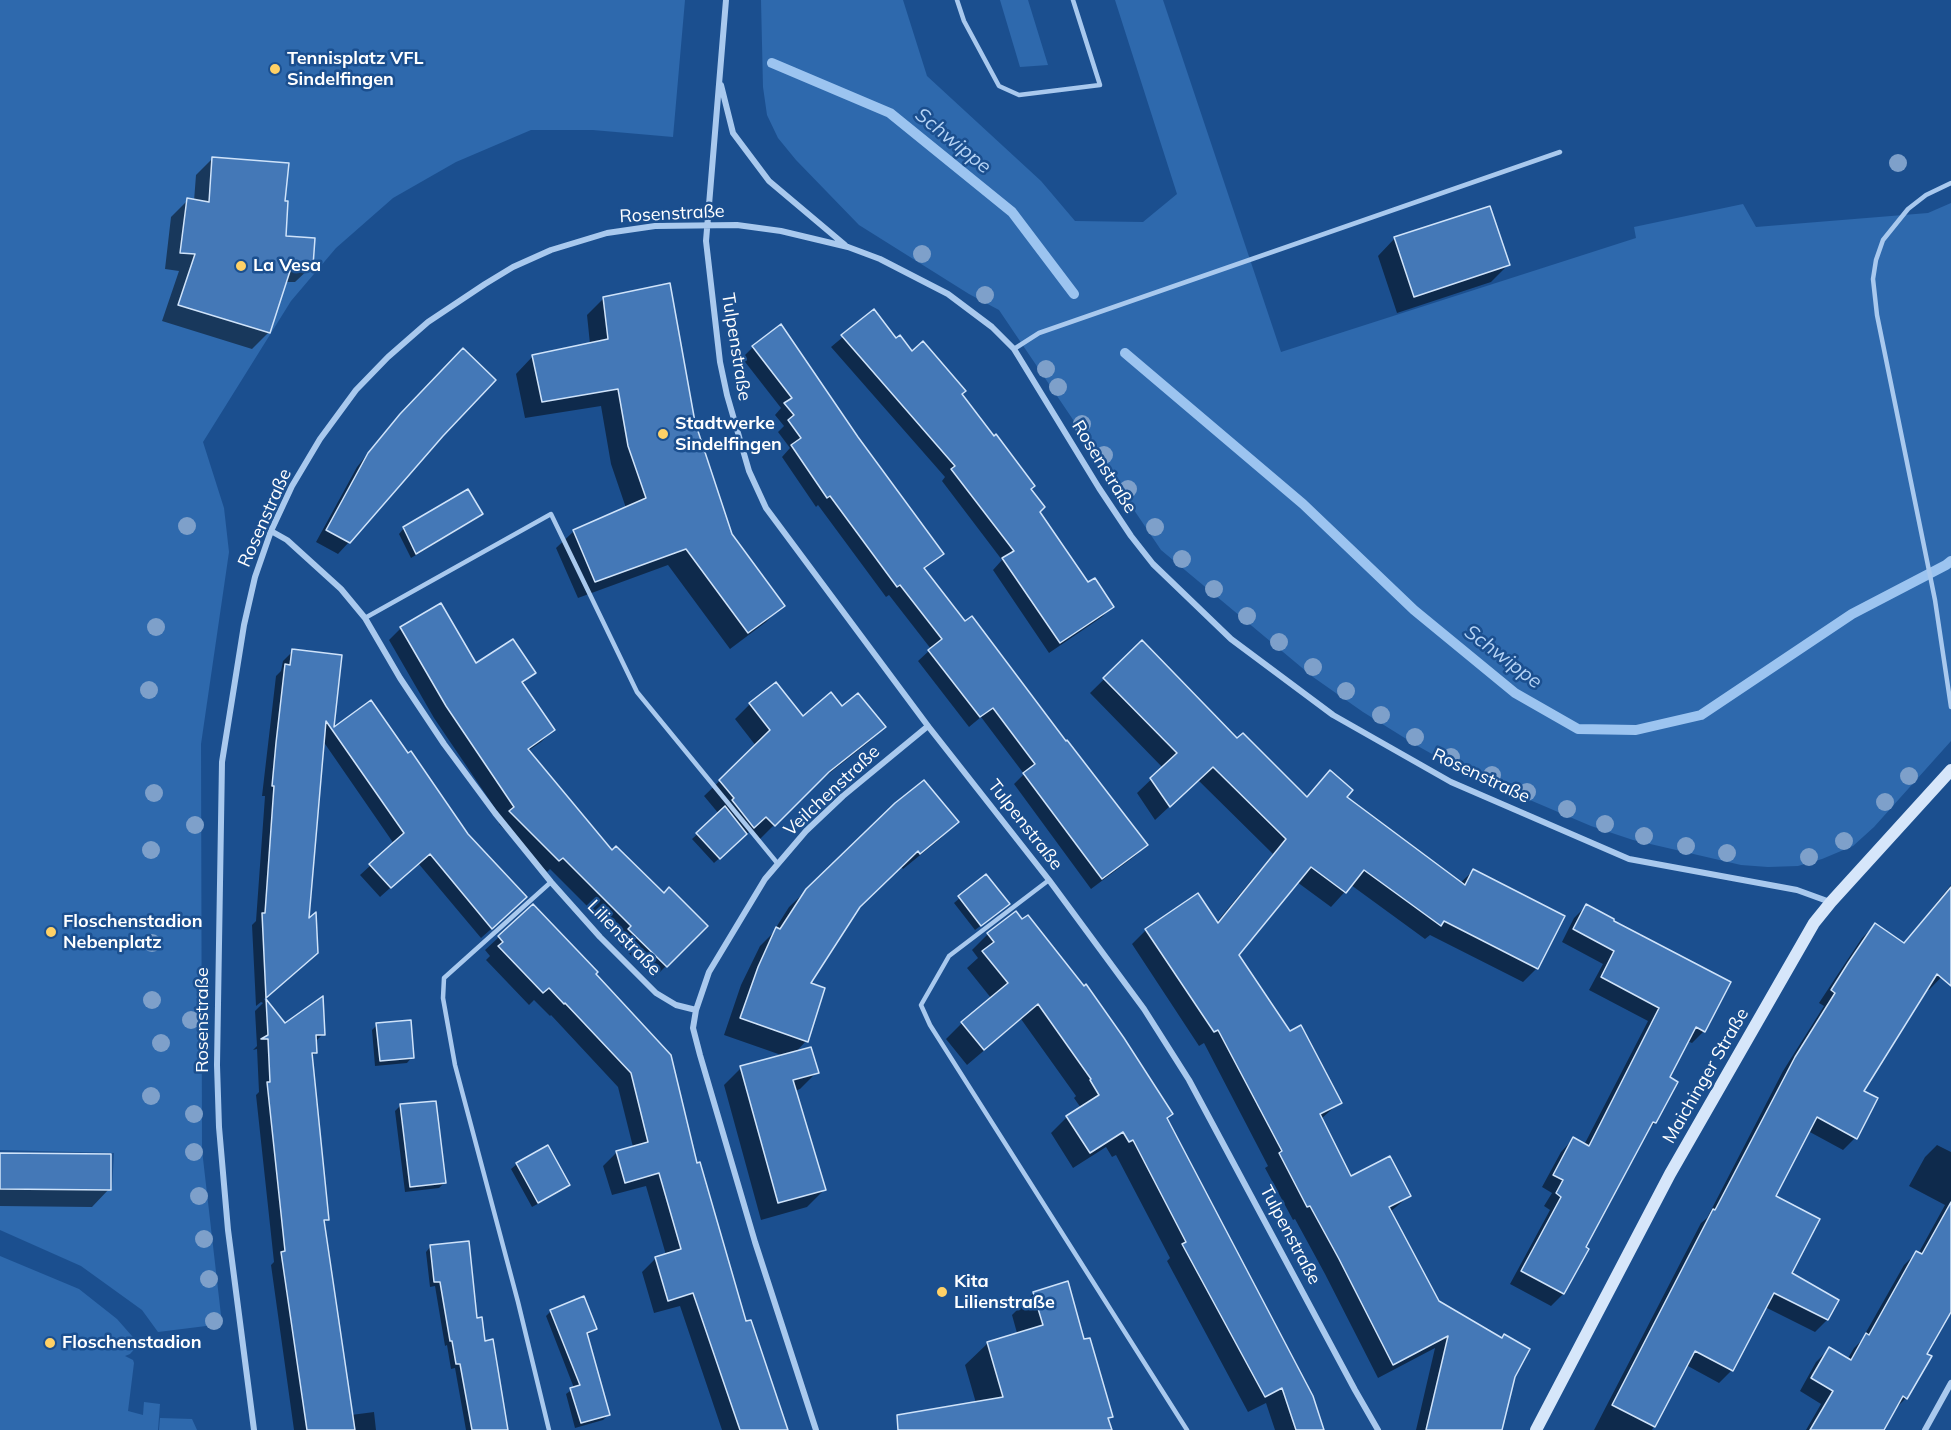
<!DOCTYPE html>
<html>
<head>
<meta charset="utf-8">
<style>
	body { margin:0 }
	canvas { display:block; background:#1b4f8f }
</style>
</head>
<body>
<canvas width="1951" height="1430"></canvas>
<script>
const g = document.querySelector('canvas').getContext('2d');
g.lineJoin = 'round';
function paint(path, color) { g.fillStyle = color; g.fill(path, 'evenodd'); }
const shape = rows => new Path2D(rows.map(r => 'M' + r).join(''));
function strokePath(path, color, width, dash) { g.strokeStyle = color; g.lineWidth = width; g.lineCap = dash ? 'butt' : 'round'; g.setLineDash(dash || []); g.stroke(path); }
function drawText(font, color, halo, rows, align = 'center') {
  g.font = font + ' Mulish,sans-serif'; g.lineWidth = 5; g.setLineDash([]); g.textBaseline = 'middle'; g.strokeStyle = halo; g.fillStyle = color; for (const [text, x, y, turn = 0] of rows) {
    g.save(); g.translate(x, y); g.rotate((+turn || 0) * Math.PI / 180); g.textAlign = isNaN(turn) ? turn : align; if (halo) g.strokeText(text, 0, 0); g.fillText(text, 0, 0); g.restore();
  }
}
paint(shape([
	[0,0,685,0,673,137,593,130,531,130,456,162,393,198,336,248,291,301,203,442,224,508,229,552,201,744,202,1150,222,1324,158,1332,142,1310,81,1266,0,1230,0,1189,112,1189,114,1153,0,1150],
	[761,0,903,0,927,76,1041,181,1075,221,1143,222,1177,194,1115,0,1163,0,1281,352,1636,238,1634,227,1743,204,1756,227,1928,213,1951,203,1951,741,1874,827,1853,846,1822,859,1798,866,1768,867,1741,865,1633,840,1591,826,1464,772,1416,745,1363,712,1313,677,1161,550,999,310,969,294,859,225,796,160,778,138,767,115,763,87],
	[1000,0,1028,0,1048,65,1020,67],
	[0,1256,79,1289,117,1319,139,1344,130,1354,125,1356,133,1360,134,1363,128,1411,143,1415,144,1402,160,1404,158,1430,0,1430],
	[160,1418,192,1419,197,1430,159,1430]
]), '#2e69ad');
paint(shape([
	[212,159,284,202,285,237,312,266,295,282,285,282,269,332,252,349,162,321,179,271,165,269,171,217,188,200,194,201,196,175],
	[1395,238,1508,265,1491,282,1397,313,1378,256],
	[604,298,694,423,731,535,783,605,766,622,730,649,668,565,578,598,556,548,574,531,626,508,611,464,601,406,525,418,516,374,533,356,590,344,587,315],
	[874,311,896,340,960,395,1030,490,1038,512,1088,584,1112,606,1102,617,1049,653,993,570,1002,560,942,481,945,477,831,347],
	[781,326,857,438,942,554,923,570,965,623,1066,743,1146,845,1135,856,1091,889,1014,784,1024,774,981,717,969,727,918,661,931,649,889,595,886,597,818,505,816,507,782,457,790,448,778,432,784,426,775,415,781,408,742,358,753,347],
	[463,350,349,542,338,554,316,542,357,467,389,427],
	[481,514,476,519,411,558,399,534,404,528],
	[401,628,476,666,534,672,522,684,553,730,541,742,528,751,612,852,663,894,706,926,654,978,617,942,620,939,550,869,547,872,499,824,503,820,434,718,389,640],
	[1142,642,1237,740,1306,798,1330,772,1345,798,1460,883,1473,871,1537,968,1523,982,1430,935,1425,939,1351,885,1331,907,1297,882,1237,955,1289,1033,1340,1102,1321,1119,1350,1178,1409,1196,1390,1212,1438,1302,1501,1339,1504,1336,1514,1377,1500,1430,1416,1430,1435,1348,1378,1378,1325,1274,1295,1219,1293,1220,1265,1168,1268,1166,1204,1043,1199,1046,1132,944,1146,930,1216,923,1273,854,1198,780,1155,820,1137,793,1163,768,1090,693],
	[293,651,340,656,333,731,371,702,515,908,481,938,418,863,380,897,360,875,394,844,323,741,305,963,264,999,284,1025,323,1034,315,1042,316,1052,311,1057,327,1219,323,1224,351,1415,374,1412,376,1430,294,1430,271,1265,274,1262,256,1095,259,1092,257,1049,253,1050,257,1046,255,1011,263,1003,261,1002,256,1006,252,925,256,921,265,796,262,796,276,676,281,671,283,661],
	[750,704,803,718,842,708,884,727,869,742,812,787,759,840,750,831,714,863,692,839,719,814,704,796,756,746,735,719],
	[957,822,940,839,903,869,901,867,857,909,808,984,806,1041,795,1053,817,1072,800,1089,795,1091,824,1190,807,1207,761,1220,724,1085,741,1068,784,1056,724,1035,741,985,760,946,772,934,789,907,807,890],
	[985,876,1003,909,975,930,954,903],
	[1951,885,1951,967,1929,990,1926,988,1862,1091,1855,1138,1843,1150,1808,1131,1774,1196,1790,1274,1827,1320,1815,1332,1765,1307,1732,1370,1719,1383,1686,1365,1652,1430,1594,1430,1701,1223,1707,1218,1783,1071,1824,1006,1819,1003,1836,977,1862,938,1875,925,1903,944],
	[1586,906,1704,1031,1692,1043,1687,1041,1668,1078,1655,1123,1647,1130,1584,1248,1587,1250,1563,1294,1551,1306,1510,1284,1550,1210,1544,1206,1552,1193,1542,1187,1561,1152,1573,1139,1584,1145,1648,1021,1589,990,1603,964,1562,942,1574,918],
	[988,934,1166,1118,1323,1430,1275,1430,1266,1403,1248,1412,1167,1261,1170,1258,1116,1155,1112,1157,1106,1147,1073,1168,1051,1133,1067,1117,1081,1108,1074,1098,1076,1096,1021,1019,967,1065,946,1039,962,1023,991,998,967,968,978,958,972,950],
	[499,937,594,974,696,1165,745,1323,786,1430,722,1430,680,1306,654,1313,642,1272,656,1258,666,1255,646,1186,612,1195,603,1166,617,1152,633,1147,618,1087,551,1015,550,1016,534,1000,529,1005,486,960,490,956,485,950],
	[377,1025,412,1057,407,1063,375,1066,372,1030],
	[400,1106,444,1183,439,1188,405,1192,395,1111],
	[1937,1145,1951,1152,1951,1309,1925,1354,1906,1398,1893,1411,1882,1430,1806,1430,1821,1404,1800,1391,1816,1362,1829,1349,1847,1360,1854,1348,1861,1341,1904,1265,1916,1253,1918,1254,1945,1205,1909,1186,1925,1157],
	[0,1154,109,1189,92,1207,0,1206],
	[517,1164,568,1185,563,1190,532,1207,511,1169],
	[431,1246,484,1342,506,1430,466,1430,455,1368,451,1369,447,1345,445,1346,435,1286,430,1287,426,1252],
	[1034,1293,1083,1341,1111,1416,1107,1420,1110,1430,898,1430,942,1409,976,1403,965,1365,988,1343,1017,1333,1012,1315],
	[551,1311,596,1329,586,1336,609,1414,603,1420,575,1428,566,1394,574,1388,546,1316]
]), '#0007');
strokePath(shape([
	[772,63,890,113,1012,212,1074,294],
	[1125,353,1303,504,1414,610,1515,693,1578,729,1636,730,1701,715,1852,614,1946,565,1951,561]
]), '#9cc4f0', 10);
const building = shape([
	[212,157,289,163,285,201,288,201,286,236,315,238,313,266,292,265,270,333,178,305,195,254,180,253,187,198,209,202,212,157],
	[1490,206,1510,265,1414,297,1394,237,1490,206],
	[670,283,695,422,732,534,785,606,748,633,686,549,595,582,573,530,646,498,628,446,618,389,542,402,532,355,608,339,603,297,670,283],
	[874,309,896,338,900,335,912,351,923,341,966,391,962,394,994,436,996,434,1035,486,1031,489,1045,507,1040,512,1088,582,1095,578,1114,607,1060,643,1002,558,1014,551,951,469,955,466,841,335,874,309],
	[781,324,858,437,944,554,924,568,965,621,972,616,1066,741,1067,740,1148,845,1102,879,1023,773,1035,764,993,708,980,717,928,650,942,639,900,585,897,587,830,496,827,498,791,445,801,438,788,420,794,415,784,403,792,398,752,346,781,324],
	[463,348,496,380,443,436,350,543,326,530,368,453,400,414,463,348],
	[468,489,483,514,416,554,403,527,468,489],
	[441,603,476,663,513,639,536,673,522,682,555,730,528,749,612,850,616,846,664,893,669,887,708,926,667,967,628,929,631,926,563,858,559,861,509,811,514,807,446,706,400,627,441,603],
	[1142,640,1237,738,1243,733,1307,797,1330,770,1353,790,1347,797,1465,885,1473,869,1565,916,1538,969,1444,921,1441,926,1364,870,1346,893,1311,867,1239,955,1290,1031,1301,1025,1342,1103,1320,1114,1351,1176,1390,1156,1411,1196,1389,1207,1439,1301,1502,1338,1504,1334,1530,1349,1515,1377,1502,1430,1426,1430,1448,1336,1393,1365,1339,1259,1310,1206,1307,1207,1279,1153,1282,1151,1218,1030,1214,1032,1145,929,1198,893,1218,923,1286,839,1213,767,1170,807,1150,778,1177,753,1103,678,1142,640],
	[292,649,342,655,334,727,371,700,408,753,411,751,468,834,527,897,492,929,430,854,391,888,369,864,404,833,326,721,309,918,316,912,318,953,266,998,262,913,265,913,274,786,272,786,276,743,285,664,290,665,292,649],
	[776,682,803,716,831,692,842,706,858,693,886,727,829,772,775,826,766,817,754,828,732,800,734,798,719,780,770,730,749,703,776,682],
	[924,780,959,822,920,854,918,851,860,907,811,983,825,988,808,1042,740,1018,758,967,776,927,780,929,806,889,895,803,924,780],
	[725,806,747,834,720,859,696,833,725,806],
	[986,874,1010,904,981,926,958,896,986,874],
	[1951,887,1951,986,1937,974,1864,1091,1878,1098,1857,1139,1817,1117,1776,1196,1820,1219,1792,1273,1839,1300,1828,1320,1774,1293,1733,1371,1695,1351,1655,1427,1612,1405,1713,1209,1715,1210,1795,1057,1835,993,1831,990,1848,963,1875,923,1904,943,1951,887],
	[533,904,598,972,596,974,671,1055,697,1163,700,1162,746,1321,751,1320,788,1430,740,1430,693,1293,668,1301,655,1257,681,1249,659,1173,625,1183,616,1151,648,1142,631,1073,565,1003,564,1004,549,988,543,993,498,946,503,942,498,936,533,904],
	[1586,904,1614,919,1614,921,1731,982,1705,1032,1696,1027,1670,1077,1678,1082,1656,1123,1653,1122,1586,1247,1589,1249,1564,1294,1521,1271,1561,1197,1556,1193,1563,1180,1553,1175,1573,1137,1589,1146,1659,1008,1601,977,1614,951,1573,929,1586,904],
	[1016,911,1022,919,1028,915,1084,986,1086,984,1124,1038,1173,1114,1167,1118,1313,1396,1324,1430,1296,1430,1282,1388,1265,1397,1182,1244,1186,1242,1133,1140,1129,1142,1123,1132,1090,1153,1066,1116,1099,1095,1090,1080,1091,1079,1038,1004,984,1050,961,1022,1008,983,982,951,994,942,987,933,1016,911],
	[323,996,325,1035,316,1035,317,1053,312,1053,329,1220,324,1220,355,1430,307,1430,281,1252,285,1251,267,1082,270,1082,268,1039,261,1039,268,1035,266,999,285,1023,323,996],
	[411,1020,414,1058,380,1061,376,1023,411,1020],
	[811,1047,819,1073,793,1080,826,1190,778,1203,740,1066,811,1047],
	[436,1101,446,1183,410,1187,400,1104,436,1101],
	[548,1145,570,1185,538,1203,516,1163,548,1145],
	[0,1153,111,1154,111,1190,0,1189,0,1153],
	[1951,1202,1951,1312,1927,1354,1932,1356,1907,1399,1903,1396,1884,1430,1810,1430,1833,1391,1811,1378,1829,1347,1851,1360,1866,1333,1869,1335,1916,1251,1922,1254,1951,1202],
	[469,1241,477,1318,482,1317,485,1341,493,1339,508,1430,472,1430,460,1364,456,1364,452,1341,450,1341,440,1282,434,1282,430,1245,469,1241],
	[1068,1281,1084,1339,1090,1338,1113,1417,1108,1418,1112,1430,898,1430,897,1415,1003,1397,987,1342,1043,1325,1033,1292,1068,1281],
	[584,1296,597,1329,587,1333,610,1415,581,1423,570,1388,580,1385,550,1310,584,1296]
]);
paint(building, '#4478b7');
strokePath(building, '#cfe3fa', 1.5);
strokePath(shape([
	[957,0,964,21,999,86,1019,95,1100,85,1073,0],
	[1951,183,1926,195,1908,209,1883,240,1876,260,1873,279,1877,315,1935,600,1951,707],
	[1014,349,1039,333,1560,152],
	[365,618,551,514,637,692,778,864],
	[1049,880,949,956,921,1005,930,1025,1187,1430],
	[549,1430,518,1302,455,1065,443,998,444,978,551,882]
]), '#a9c9ee', 4.5);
strokePath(shape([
	[726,0,706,241,720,362,727,395,749,471,766,508,928,726,1049,880,1144,1009,1189,1080,1355,1390,1378,1430],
	[721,85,733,133,769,181,845,245],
	[271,531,287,540,341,589,365,618,400,678,444,744,495,813,551,882,600,937,656,993,676,1005,696,1010,693,1028,700,1055,755,1242,816,1430],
	[696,1010,709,972,765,879,806,831,843,796,928,726],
	[254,1430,228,1230,219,1127,217,1065,222,762,244,625,255,577,271,531,292,486,320,439,356,390,388,357,428,322,485,284,513,267,551,250,607,233,655,226,737,225,781,231,848,247,880,259,948,294,992,327,1014,349,1099,488,1131,536,1153,564,1231,639,1333,715,1451,782,1629,859,1797,890,1830,902],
	[1925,1430,1951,1383]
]), '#a9c9ee', 6);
strokePath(shape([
	[1536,1430,1670,1174,1814,923,1831,902,1951,770]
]), '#d6e6fa', 12);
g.fillStyle = '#7ea0ca';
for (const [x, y] of [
	[1898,163],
	[922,254],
	[985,295],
	[1046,369],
	[1058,387],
	[1082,424],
	[1104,455],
	[1128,489],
	[187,526],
	[1155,527],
	[1182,559],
	[1214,589],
	[1247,616],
	[156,627],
	[1279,642],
	[1313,667],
	[149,690],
	[1346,691],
	[1381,715],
	[1415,737],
	[1451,757],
	[1492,775],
	[1909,776],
	[1527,792],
	[154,793],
	[1885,802],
	[1567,809],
	[1605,824],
	[195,825],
	[1644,836],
	[1844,841],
	[1686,846],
	[151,850],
	[1727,853],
	[1809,857],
	[152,943],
	[152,1000],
	[191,1020],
	[161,1043],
	[151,1096],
	[194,1114],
	[194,1152],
	[199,1196],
	[204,1239],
	[209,1279],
	[214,1321]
]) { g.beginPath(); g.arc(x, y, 9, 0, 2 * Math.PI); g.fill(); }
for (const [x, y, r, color] of [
	[275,69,6,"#ffd166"],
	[241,266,6,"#ffd166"],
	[663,434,6,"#ffd166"],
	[51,932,6,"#ffd166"],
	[942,1292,6,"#ffd166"],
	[50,1343,6,"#ffd166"]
]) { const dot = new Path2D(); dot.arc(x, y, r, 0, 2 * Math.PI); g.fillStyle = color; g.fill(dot); strokePath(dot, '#1b4f8f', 2); }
drawText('bold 18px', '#fff', '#1b4f8f', [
	["Tennisplatz VFL",287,59],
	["Sindelfingen",287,80],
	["La Vesa",253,266],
	["Stadtwerke",675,424],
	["Sindelfingen",675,445],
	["Floschenstadion",63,922],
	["Nebenplatz",63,943],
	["Kita",954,1282],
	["Lilienstraße",954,1303],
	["Floschenstadion",62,1343]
], 'left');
drawText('18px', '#fff', '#1b4f8f', [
	["Rosenstraße",672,214,-3],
	["Tulpenstraße",736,347,81],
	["Rosenstraße",1104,467,58],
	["Rosenstraße",265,518,-66],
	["Rosenstraße",1481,776,25],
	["Veilchenstraße",832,791,-43],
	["Tulpenstraße",1025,825,52],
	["Lilienstraße",624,938,46],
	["Rosenstraße",203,1020,-90],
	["Maichinger Straße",1706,1076,-60],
	["Tulpenstraße",1290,1235,62]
]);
drawText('italic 20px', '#b5d3f5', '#1b4f8f', [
	["Schwippe",953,141,39],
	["Schwippe",1503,657,37]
]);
</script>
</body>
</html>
